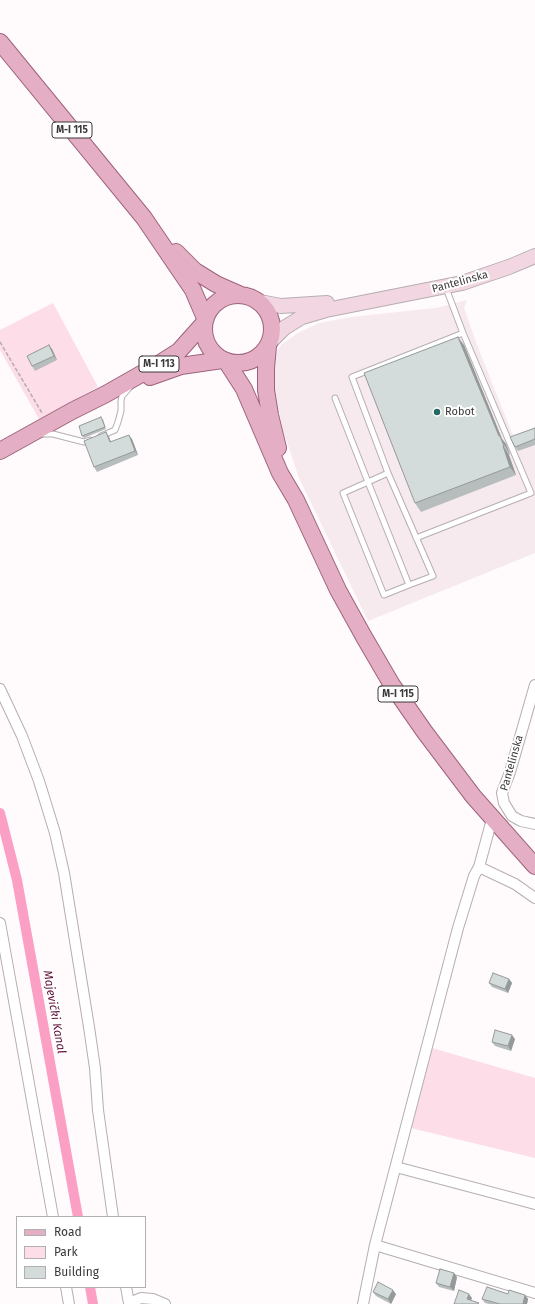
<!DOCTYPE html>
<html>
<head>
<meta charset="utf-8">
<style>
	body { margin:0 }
	#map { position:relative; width:535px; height:1304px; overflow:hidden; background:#fffafc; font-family:"Fira Sans",sans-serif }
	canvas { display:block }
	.legend { position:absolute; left:16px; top:1216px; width:130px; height:72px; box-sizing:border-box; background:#fff; border:1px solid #b1b0b0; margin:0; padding:5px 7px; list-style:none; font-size:12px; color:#3c393a }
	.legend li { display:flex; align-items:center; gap:8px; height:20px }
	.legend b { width:20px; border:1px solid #b1b0b0 }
</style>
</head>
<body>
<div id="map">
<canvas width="535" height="1304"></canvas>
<ul class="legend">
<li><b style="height:5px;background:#e4afc4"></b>Road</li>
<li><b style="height:11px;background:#fcdde8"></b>Park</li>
<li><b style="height:11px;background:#d4dcdb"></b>Building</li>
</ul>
</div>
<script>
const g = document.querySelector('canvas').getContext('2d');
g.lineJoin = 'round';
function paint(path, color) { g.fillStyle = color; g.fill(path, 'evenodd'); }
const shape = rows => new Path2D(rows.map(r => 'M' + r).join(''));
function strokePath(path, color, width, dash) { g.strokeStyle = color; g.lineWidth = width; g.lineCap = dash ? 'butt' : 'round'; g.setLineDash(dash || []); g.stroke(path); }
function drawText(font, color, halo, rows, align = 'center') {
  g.font = font + ' "Fira Sans",sans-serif'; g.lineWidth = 4; g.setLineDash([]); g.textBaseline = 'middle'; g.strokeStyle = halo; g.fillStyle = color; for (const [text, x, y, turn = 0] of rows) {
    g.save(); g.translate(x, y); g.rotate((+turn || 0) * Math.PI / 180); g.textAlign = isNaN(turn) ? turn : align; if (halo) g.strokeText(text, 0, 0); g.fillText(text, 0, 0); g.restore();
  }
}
paint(shape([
	[467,300,464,308,477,345,514,438,535,430,535,553,368,621,299,478,282,427,273,378,273,357,282,344,298,333,319,323,351,317,436,308]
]), '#f6eaee');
paint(shape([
	[53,303,98,387,39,419,0,350,0,330],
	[432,1048,535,1078,535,1158,411,1128]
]), '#fcdde8');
strokePath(shape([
	[0,813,17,880,78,1217],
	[90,1287,93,1304]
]), '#fba0c4', 10);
const lane = shape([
	[335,398,368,482,409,585,384,595,343,493,368,482,388,473,352,377,463,333],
	[41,434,53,434,84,442,90,440],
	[101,436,115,430,118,422,121,411,121,401,122,396,130,387],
	[388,473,433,576,409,585],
	[416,538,531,493,463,333,446,288]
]);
const street = shape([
	[535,685,510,772,502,793,504,803,512,816,521,821,535,824],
	[0,689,22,736,39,781,55,833,64,873,89,1027,95,1068,98,1110,113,1217],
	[479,867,515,884,535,898],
	[0,923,53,1217],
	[396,1167,535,1204],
	[375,1245,535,1293],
	[66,1287,69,1304],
	[126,1287,129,1303],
	[129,1304,129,1303,141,1298,153,1299,165,1304],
	[363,1304,375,1245,458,928,474,876,479,867,492,819]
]);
const secondary = shape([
	[260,302,281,306,327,303],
	[270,342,284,328,302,317,326,310,462,283,509,267,535,256]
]);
const primary = shape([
	[0,42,144,218,193,290,205,318],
	[176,252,195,271,216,284,241,295],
	'204 329a34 34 0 1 1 68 0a34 34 0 1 1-68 0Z',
	[268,346,266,368,266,390,270,415,278,448],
	[226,361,244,389,280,473,296,500,338,590,364,637,392,685,424,731,473,796,535,866],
	[150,377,181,366,222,360],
	[0,451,72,411,106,394,157,365,179,351,204,323]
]);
strokePath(lane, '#b6aeb0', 7);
strokePath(street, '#b6aeb0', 12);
strokePath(secondary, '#b6aeb0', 16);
strokePath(primary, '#9e637a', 18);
strokePath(shape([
	[0,342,42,413]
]), '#b2aeaf', 1.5, [4, 2]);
strokePath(lane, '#fff', 5);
strokePath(street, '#fff', 10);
strokePath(secondary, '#f2d7e2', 14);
strokePath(primary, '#e4afc4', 16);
paint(shape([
	[464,345,502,439,506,444,510,454,509,455,516,475,421,512,415,503],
	[52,349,57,360,35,371,32,366],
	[103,419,106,429,84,438,82,436],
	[535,428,535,445,518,451,515,447],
	[106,432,109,437,111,442,132,439,138,455,97,472,94,467],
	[509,979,512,983,508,993,492,987,489,983],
	[515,1039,511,1051,495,1046,492,1042],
	[457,1277,454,1291,439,1287,436,1283],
	[373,1292,396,1294,391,1304,376,1296],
	[508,1294,525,1295,528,1299,527,1304,489,1304,485,1303,482,1299]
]), '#b6bdbc');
paint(shape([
	[458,337,464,345,502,439,506,444,510,454,499,436],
	[49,345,52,349,57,360,54,356],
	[106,432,109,437,113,447,110,442],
	[129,435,132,439,138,455,135,451],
	[503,446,509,455,516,475,510,467],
	[509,979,512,983,508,993,505,989],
	[512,1035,515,1039,511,1051,508,1046],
	[454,1273,457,1277,454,1291,450,1287],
	[393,1290,396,1294,391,1304,388,1299],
	[469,1294,472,1298,470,1303,467,1299],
	[525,1295,528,1299,527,1304,523,1304]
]), '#949a99');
const building = shape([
	[458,337,499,436,500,436,504,446,503,446,510,467,415,503,364,373,458,337],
	[49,345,54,356,32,366,27,356,49,345],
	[101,417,105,427,82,436,79,426,101,417],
	[535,428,535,439,515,447,510,437,535,428],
	[106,432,110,442,129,435,135,451,94,467,84,441,106,432],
	[493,973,509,979,505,989,489,983,493,973],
	[495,1030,512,1035,508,1046,492,1042,495,1030],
	[440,1269,454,1273,450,1287,436,1283,440,1269],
	[378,1282,393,1290,388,1299,373,1292,378,1282],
	[487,1287,508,1294,509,1290,525,1295,523,1304,500,1304,482,1299,487,1287],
	[459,1290,469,1294,467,1299,479,1303,478,1304,454,1304,459,1290]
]);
paint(building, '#d4dcdb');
strokePath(building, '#949a99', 1);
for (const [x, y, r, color] of [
	[437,412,4,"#236b62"]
]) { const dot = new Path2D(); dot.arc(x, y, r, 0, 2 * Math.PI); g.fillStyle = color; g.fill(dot); strokePath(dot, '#fff', 1.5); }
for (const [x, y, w] of [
	[72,130,40],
	[159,364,40],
	[398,694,40]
]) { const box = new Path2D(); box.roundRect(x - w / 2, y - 8, w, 16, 3); g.fillStyle = '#fff'; g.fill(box); strokePath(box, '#3c393a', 1); }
drawText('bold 10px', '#3c393a', null, [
	["M-I 115",72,130],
	["M-I 113",159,364],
	["M-I 115",398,694]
]);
drawText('11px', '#3c393a', '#fff', [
	["Pantelinska",460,282,-15],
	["Pantelinska",512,763,-74]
]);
drawText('11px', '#3c393a', '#fff', [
	["Robot",445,412]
], 'left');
drawText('italic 12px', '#5c0e36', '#fff', [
	["Majevički Kanal",54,1012,80]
]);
</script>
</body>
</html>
